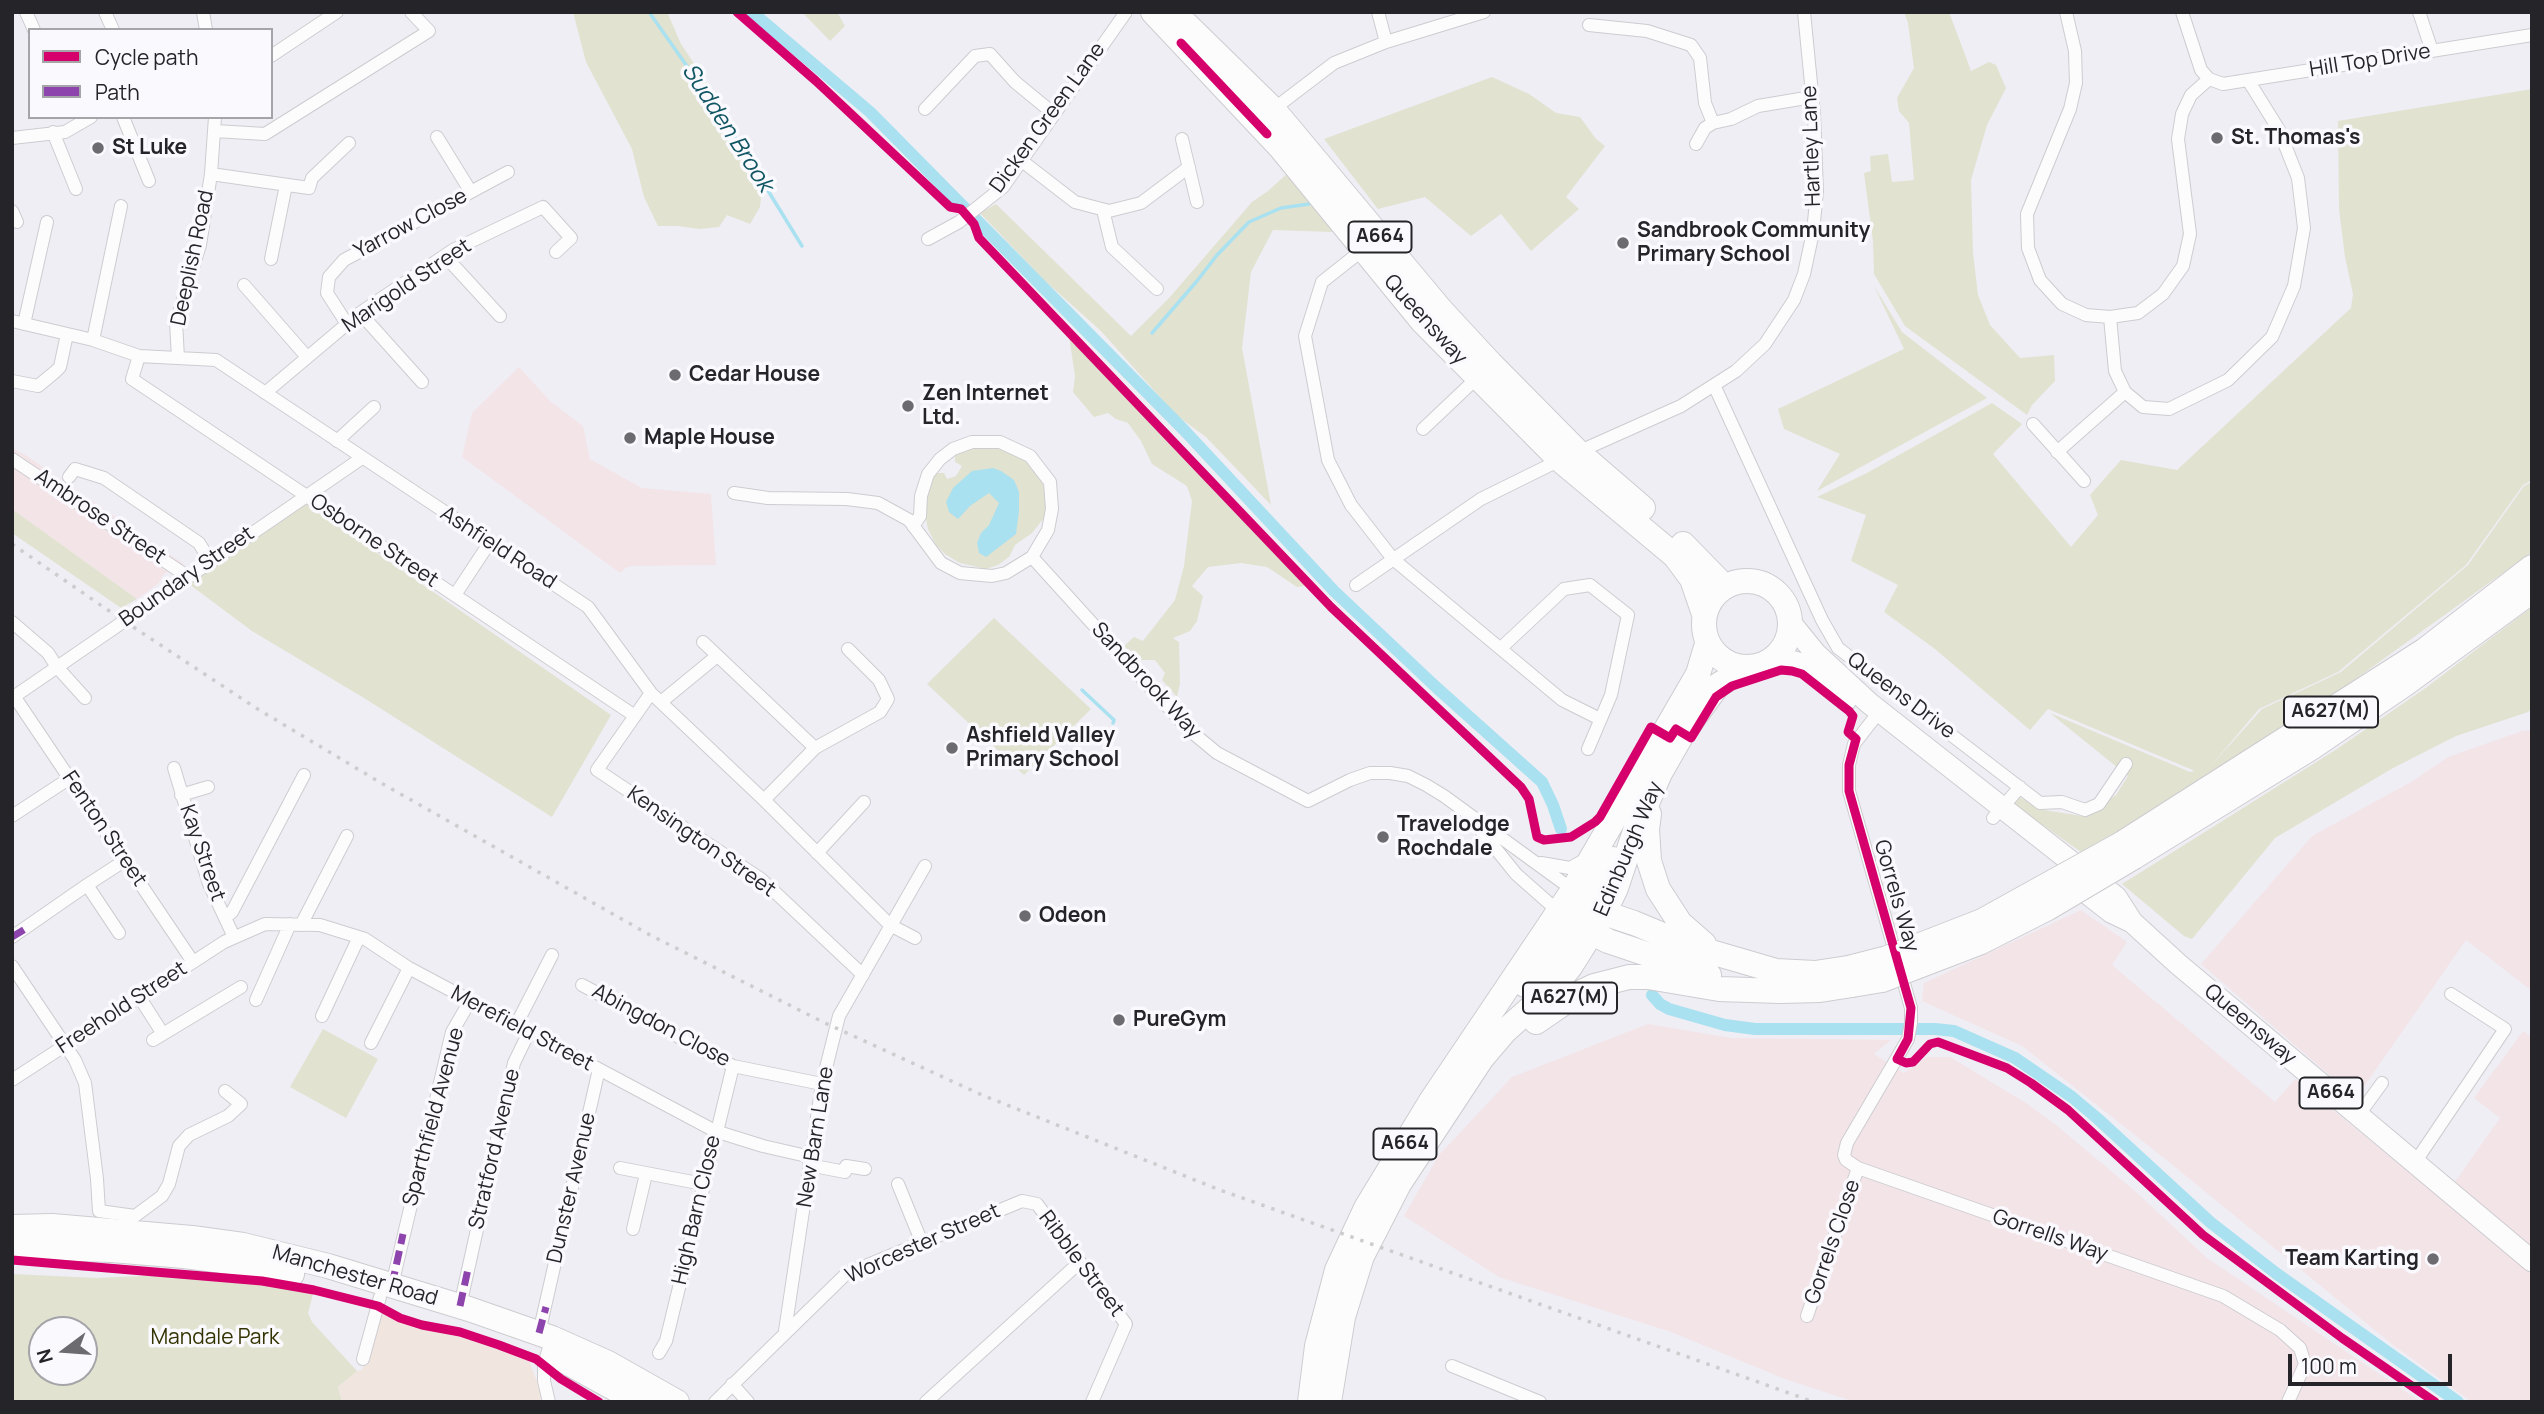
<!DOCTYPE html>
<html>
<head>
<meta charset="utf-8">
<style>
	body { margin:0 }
	#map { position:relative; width:2544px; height:1414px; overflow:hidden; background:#efeef4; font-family:Manrope,sans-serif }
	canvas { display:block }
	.frame { position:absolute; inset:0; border:14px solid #252428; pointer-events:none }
	.legend { position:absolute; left:28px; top:28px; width:245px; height:91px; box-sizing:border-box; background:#faf9fe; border:2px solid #a5a4a8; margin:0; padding:9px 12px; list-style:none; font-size:21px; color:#252428 }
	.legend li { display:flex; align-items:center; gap:14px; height:35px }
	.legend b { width:35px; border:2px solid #a5a4a8 }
	.north { position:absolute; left:28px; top:1316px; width:70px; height:70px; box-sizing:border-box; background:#faf9fe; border:2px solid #a5a4a8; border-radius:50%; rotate:254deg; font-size:19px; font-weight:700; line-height:28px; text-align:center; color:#252428 }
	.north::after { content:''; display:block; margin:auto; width:24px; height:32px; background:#6c6b6f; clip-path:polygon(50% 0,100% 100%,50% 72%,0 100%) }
	.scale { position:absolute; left:2288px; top:1354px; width:164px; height:32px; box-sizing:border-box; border:4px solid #252428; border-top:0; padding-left:9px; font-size:21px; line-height:24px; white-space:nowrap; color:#252428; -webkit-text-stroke:5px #faf9fe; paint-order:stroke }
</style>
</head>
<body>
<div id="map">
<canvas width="2544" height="1414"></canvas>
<div class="frame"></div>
<ul class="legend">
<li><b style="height:9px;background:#d6006c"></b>Cycle path</li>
<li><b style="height:9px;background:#8e44ad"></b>Path</li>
</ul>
<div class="north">N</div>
<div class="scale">100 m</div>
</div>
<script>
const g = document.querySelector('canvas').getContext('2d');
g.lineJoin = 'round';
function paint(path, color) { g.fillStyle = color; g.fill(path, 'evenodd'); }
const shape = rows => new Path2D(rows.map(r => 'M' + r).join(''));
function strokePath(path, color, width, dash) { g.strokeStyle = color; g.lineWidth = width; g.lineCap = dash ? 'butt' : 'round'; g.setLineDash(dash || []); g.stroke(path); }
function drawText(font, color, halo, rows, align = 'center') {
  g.font = font + ' Manrope,sans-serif'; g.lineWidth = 7; g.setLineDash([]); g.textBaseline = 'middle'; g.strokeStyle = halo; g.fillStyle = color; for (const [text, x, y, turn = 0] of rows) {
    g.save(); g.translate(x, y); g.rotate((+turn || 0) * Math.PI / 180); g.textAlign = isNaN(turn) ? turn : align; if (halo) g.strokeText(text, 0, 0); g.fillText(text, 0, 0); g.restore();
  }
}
paint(shape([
	[519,367,550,401,583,426,590,459,642,488,711,494,716,565,634,566,627,567,620,573,462,457,472,413],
	[12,448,27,456,184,564,164,574,158,584,137,599,12,509],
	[2532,730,2532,991,2466,940,2356,1098,2201,964,2312,836,2411,782,2448,757,2522,731],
	[2081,910,2127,942,2112,965,2275,1102,2295,1079,2532,1273,2532,1402,2472,1402,2393,1345,2164,1158,2022,1046,1922,1001,1924,983],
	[1648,1024,1731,1038,1891,1040,1874,1054,1904,1073,1927,1057,1950,1057,2026,1103,2056,1125,2135,1191,2207,1258,2421,1402,1855,1402,1785,1379,1671,1332,1499,1277,1404,1216,1439,1155,1512,1077],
	[2523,1031,2532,1037,2532,1248,2454,1183,2500,1118,2474,1098]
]), '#f3e4e8');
paint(shape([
	[379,1310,417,1328,450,1331,528,1358,540,1390,541,1402,342,1402,338,1387,357,1371,362,1370]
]), '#f0e6df');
paint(shape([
	[573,12,667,12,681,44,709,86,709,114,753,170,762,188,760,207,750,224,727,215,719,227,700,229,678,226,658,226,644,197,632,149,586,62],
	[802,12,837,12,845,26,830,41],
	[1904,12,1949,12,1971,71,1989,62,1996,65,2006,88,1987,125,1971,180,1973,253,1978,295,1990,325,2020,358,2054,355,2055,381,2032,405,2027,415,1905,326,1874,274,1873,241,1864,173,1871,171,1870,156,1888,154,1892,182,1914,180,1909,123,1899,111,1897,98,1914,68,1908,23],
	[1492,77,1529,94,1556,113,1580,117,1596,139,1605,146,1566,197,1579,209,1531,251,1501,214,1471,236,1425,197,1378,209,1324,139],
	[2532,89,2532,480,2523,485,2466,565,2338,672,2259,709,2209,768,2262,709,2341,672,2468,565,2524,486,2532,482,2532,552,2332,696,2223,771,2081,852,2013,804,2019,797,2044,810,2082,816,2116,795,2128,776,2050,713,2190,772,2195,771,2048,709,2030,730,1935,649,1884,612,1898,585,1851,561,1866,515,1817,497,1865,474,1992,403,2022,424,1993,454,2071,547,2098,515,2090,495,2121,460,2177,470,2351,308,2353,294,2345,257,2339,209,2338,121],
	[1289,172,1334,226,1332,232,1273,230,1251,272,1242,348,1271,505,1206,437,1176,415,1101,331,1044,280,980,213,996,204,1131,336,1170,297,1252,202,1268,191],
	[1874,286,1902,332,1987,398,1817,491,1840,454,1784,429,1778,409,1904,349],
	[1069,336,1280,556,1305,586,1297,587,1267,567,1241,563,1208,567,1192,586,1203,596,1197,621,1190,631,1173,638,1179,642,1180,684,1177,697,1162,680,1165,673,1155,660,1139,660,1124,646,1134,637,1143,641,1175,600,1184,566,1192,501,1187,486,1152,464,1141,441,1128,423,1116,419,1108,413,1094,417,1073,392,1075,376],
	[978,447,999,447,1027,462,1042,480,1046,499,1044,518,1032,533,1015,545,1009,557,998,565,986,569,960,563,945,554,936,545,928,529,924,509,927,490,934,473,944,473,947,479,956,476,962,466,955,462,955,453],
	[302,501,611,715,552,817,364,698,252,631,185,581],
	[12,509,137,599,121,608,12,533],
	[2532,607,2532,708,2528,712,2456,736,2393,768,2275,838,2192,939,2184,936,2122,884,2337,749,2427,687],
	[994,618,1091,709,1024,775,927,684],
	[323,1029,378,1059,346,1118,290,1087],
	[239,1272,314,1290,308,1313,312,1322,357,1371,338,1387,342,1402,12,1402,12,1274,97,1278],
	[42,1330,84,1330,84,1372,42,1372]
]), '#e1e2d0');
paint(shape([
	[993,468,1001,471,1014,480,1019,492,1019,511,1016,534,986,557,979,553,977,543,981,533,989,525,999,503,989,493,970,506,958,519,949,512,946,502,953,488,972,471]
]), '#a9e1f0');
strokePath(shape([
	[649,12,724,119,802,246],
	[1152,333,1197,281,1217,255,1249,222,1281,208,1309,204],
	[1082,690,1114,720,1113,723]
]), '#a9e1f0', 3.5);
strokePath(shape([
	[752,12,870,112,1184,430,1334,591,1437,688,1542,782,1553,805,1561,829],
	[1652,995,1660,1004,1669,1009,1725,1025,1755,1029,1935,1029,1954,1031,2015,1058,2072,1097,2098,1119,2210,1222,2277,1274,2458,1402]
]), '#a9e1f0', 12);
const street = shape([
	[26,12,34,30],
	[105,12,113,30],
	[203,12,206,30],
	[1378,12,1386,42],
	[2066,12,2075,51,2076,83,2070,109,2027,214,2028,248,2040,280,2062,304,2086,315,2110,317,2138,313,2163,294,2183,266,2190,234,2178,139,2182,114,2191,95,2209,79],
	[2182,12,2201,70,2209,79,2223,84,2532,35],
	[2419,12,2432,51],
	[1589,25,1647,31,1691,45,1700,58,1705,103,1713,123],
	[271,56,337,12],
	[925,109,975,56,990,54,1015,82,1054,114],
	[1271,111,1334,63,1386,42,1484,12],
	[123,117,149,181],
	[215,131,265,134,429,31,411,12],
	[53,132,76,189],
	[437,137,471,192],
	[12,138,65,132,91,117],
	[1182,139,1197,202],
	[1696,144,1705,128,1713,123,1731,119,1758,106,1812,97],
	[1022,161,1075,202,1109,211,1141,203,1189,167],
	[211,174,309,188,312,178,349,143],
	[1103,210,1112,247,1157,289],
	[12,211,17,222],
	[928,239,959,222,1003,187,1126,12],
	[1365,248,1322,282,1305,336,1328,460,1351,505,1393,559,1562,700,1600,719],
	[445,256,500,316],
	[271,259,286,185],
	[244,285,307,357],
	[360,313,422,382],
	[2110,317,2115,371,2125,392,2143,407,2169,409,2228,380,2272,337,2294,286,2304,228,2298,178,2279,130,2248,80],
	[12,321,93,340,139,356,216,360,588,607,651,693,764,800,890,925,915,938],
	[24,324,47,222],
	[347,324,327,293,329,277,344,260,508,172],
	[93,340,121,206],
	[139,356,132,379,635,716],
	[178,358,176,322,200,245,211,174,215,117],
	[12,381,38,386,55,372,60,367,67,334],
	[1714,385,1822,620,1838,648,2040,803,2062,802,2085,810,2099,804,2126,764],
	[265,393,360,313,453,250,543,207,571,238,556,252],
	[2033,424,2084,481],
	[1423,429,1479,376],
	[337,441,374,407],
	[1578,452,1681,406,1736,371,1765,344,1794,300,1804,274,1813,232,1817,191,1814,114,1804,12],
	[2057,452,2125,392],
	[12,459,187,576],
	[69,477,75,469,104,478,199,543,210,561],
	[734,493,768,498,847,499,878,503,909,520,941,563,960,573,992,576,1006,573,1032,557,1048,530,1052,509,1050,482,1030,456,1000,442,972,442,953,449,940,459,928,474,921,496,920,516,913,526],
	[1032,557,1188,729,1217,753,1308,801,1350,780,1370,773,1390,773,1408,776,1426,785,1444,796,1573,890],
	[1356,585,1481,499,1560,460],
	[455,595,490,542],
	[12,622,48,653,57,667,85,698],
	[703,642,815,748],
	[1501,648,1564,589,1590,585,1628,615,1611,695,1588,749],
	[651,693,597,770,761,879,863,975],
	[14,696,193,962],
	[12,698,362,458],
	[661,702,717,656],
	[1879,712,1854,744,1849,765,1849,791,1911,1008,1911,1023,1908,1039,1847,1143,1844,1155,1846,1160,1858,1168,2223,1296,2280,1330,2300,1348,2305,1364,2288,1402],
	[174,768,209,884,234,937],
	[181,795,208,787],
	[764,800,815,748,880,712,888,699,879,680,848,649],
	[12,816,70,778],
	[1993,818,2020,787],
	[1479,828,1516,874,1559,912],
	[817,853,864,802],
	[1541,863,1570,868,1586,859],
	[87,885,119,933],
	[225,917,232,912,304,775],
	[301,925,347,836],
	[12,937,87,885,124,861],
	[12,966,75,1060,85,1083,97,1179,99,1211,135,1216,162,1196,169,1184,179,1146,189,1135,228,1116,241,1104,225,1091],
	[582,985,733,1066,822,1084],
	[140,998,163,1034],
	[256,1000,290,924],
	[322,1016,359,937],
	[516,1025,552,955],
	[153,1040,241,987],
	[371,1043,409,968],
	[12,1080,224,942,265,924,320,925,365,939,409,968,715,1131,763,1146,811,1157],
	[2358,1116,2382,1083],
	[2414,1164,2505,1029,2451,994],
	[809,1165,845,1172,846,1166,865,1169],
	[620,1168,703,1184],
	[898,1184,922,1243],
	[633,1229,646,1174],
	[392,1285,452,1032,470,1001],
	[460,1306,514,1063,529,1032],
	[1807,1316,1858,1168],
	[785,1331,822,1084,839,1016,925,866],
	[539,1333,599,1069],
	[659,1353,666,1341,733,1066],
	[363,1359,380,1297],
	[1452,1366,1540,1402],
	[732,1384,748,1402],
	[549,1402,544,1381,544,1365,550,1344],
	[715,1402,846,1274,1022,1201,1037,1204,1126,1324,1092,1402],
	[926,1402,1080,1262]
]);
const primary = shape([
	[1790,622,1816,654,1869,703,2116,897,2132,922,2178,964,2532,1261],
	[1762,665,1790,661,1802,664,1846,700],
	[2070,880,2111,912,2130,921]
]);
const highway = shape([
	[1153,12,1280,147,1422,321,1560,460,1675,556,1692,579,1704,614],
	[1181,19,1273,109,1441,310,1491,364,1578,452,1643,508],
	[1683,544,1724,586],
	'1704 624a43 43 0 1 1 86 0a43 43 0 1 1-86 0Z',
	[1649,814,1647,829,1649,861,1658,889,1680,923,1704,944],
	[2121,844,2425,650,2532,567],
	[2134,857,2311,748,2405,684,2532,591],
	[1559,912,1576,907,1593,894,1613,859],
	[1579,926,1608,941,1709,975],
	[1525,985,1578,925,1592,916,1604,913,1634,923,1687,945,1776,971,1815,973,1848,968],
	[1536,1022,1577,994,1594,986,1629,977,1648,977,1719,989,1780,991,1820,990,1852,985],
	[12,1227,52,1226,192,1238,243,1245,328,1266,469,1309,552,1338,608,1363,677,1402],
	[12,1247,112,1250,184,1256,246,1264,292,1274],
	[557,1357,639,1402],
	[1310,1402,1317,1346,1337,1270,1366,1208,1431,1101,1573,890,1698,674,1707,644],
	[1329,1402,1343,1317,1362,1256,1399,1184,1482,1058,1505,1031,1553,988,1570,967,1604,913,1616,888,1635,831,1660,773,1683,733,1718,685,1747,668]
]);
strokePath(street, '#cdccd0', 14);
strokePath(primary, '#cdccd0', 23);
strokePath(highway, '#cdccd0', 26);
strokePath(street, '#fdfcfd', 12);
strokePath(primary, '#fdfcfd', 21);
strokePath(highway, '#fdfcfd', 24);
strokePath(shape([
	[12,544,115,615,256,708,381,783,650,935,823,1022,982,1095,1220,1190,1814,1402]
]), '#cdcdcf', 3.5, [3.5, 7]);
const highwayBridge = shape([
	[1848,968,1887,958,1982,921,2121,844],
	[1852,985,1882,980,1981,942,2048,908,2134,857]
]);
strokePath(highwayBridge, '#cdccd0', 26, []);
strokePath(highwayBridge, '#fdfcfd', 24);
strokePath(shape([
	[12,937,25,929],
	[392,1285,403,1234],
	[460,1306,468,1269],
	[539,1333,546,1307]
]), '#8e44ad', 7, [14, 7]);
strokePath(shape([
	[737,12,816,81,950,207,961,209,974,224,979,238,1331,607,1521,787,1529,799,1537,837,1544,840,1571,837,1595,822,1600,817,1651,727,1670,738,1676,729,1691,738,1716,697,1732,686,1781,670,1792,671,1802,674,1849,711,1853,716,1848,732,1856,739,1849,765,1849,791,1911,1008,1908,1039,1897,1059,1906,1063,1913,1062,1930,1044,1938,1042,2007,1068,2031,1083,2068,1110,2203,1235,2342,1338,2435,1402],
	[1181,43,1267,134],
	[12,1260,262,1281,314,1290,378,1306,400,1318,422,1325,460,1332,499,1345,536,1359,561,1379,599,1402]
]), '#d6006c', 9);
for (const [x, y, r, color] of [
	[2217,138,7,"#6c6b6f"],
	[98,148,7,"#6c6b6f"],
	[1623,243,7,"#6c6b6f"],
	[675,375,7,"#6c6b6f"],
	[908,406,7,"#6c6b6f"],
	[630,438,7,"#6c6b6f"],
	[952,748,7,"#6c6b6f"],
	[1383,837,7,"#6c6b6f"],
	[1025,916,7,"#6c6b6f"],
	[1119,1020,7,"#6c6b6f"],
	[2433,1259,7,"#6c6b6f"]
]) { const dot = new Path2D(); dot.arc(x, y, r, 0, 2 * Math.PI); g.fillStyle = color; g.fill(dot); strokePath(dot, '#faf9fe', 2.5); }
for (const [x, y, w] of [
	[1380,237,63],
	[2331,712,94],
	[1570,998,94],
	[2331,1093,63],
	[1405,1144,63]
]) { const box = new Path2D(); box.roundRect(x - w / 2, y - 15.5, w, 31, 5); g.fillStyle = '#faf9fe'; g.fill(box); strokePath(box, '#252428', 2); }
drawText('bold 19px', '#252428', null, [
	["A664",1380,237],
	["A627(M)",2331,712],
	["A627(M)",1570,998],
	["A664",2331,1093],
	["A664",1405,1144]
]);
drawText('21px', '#252428', '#faf9fe', [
	["Hill Top Drive",2370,61,-9],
	["Dicken Green Lane",1048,118,-54],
	["Hartley Lane",1812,146,-92],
	["Yarrow Close",411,224,-28],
	["Deeplish Road",193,258,-78],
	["Marigold Street",407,286,-34],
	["Queensway",1425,320,48],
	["Ambrose Street",100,517,34],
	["Osborne Street",374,541,34],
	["Ashfield Road",498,548,33],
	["Boundary Street",187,577,-35],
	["Sandbrook Way",1146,681,47],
	["Queens Drive",1901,696,37],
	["Fenton Street",104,829,56],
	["Kensington Street",701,842,35],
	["Edinburgh Way",1629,849,-67],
	["Kay Street",202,853,71],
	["Gorrels Way",1896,896,74],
	["Freehold Street",122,1008,-33],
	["Queensway",2250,1025,40],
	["Abingdon Close",661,1026,28],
	["Merefield Street",522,1029,28],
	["Sparthfield Avenue",434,1117,-75],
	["New Barn Lane",816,1137,-81],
	["Stratford Avenue",495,1149,-77],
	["Dunster Avenue",572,1188,-77],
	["High Barn Close",697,1210,-77],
	["Gorrells Way",2050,1236,19],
	["Gorrels Close",1833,1242,-71],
	["Worcester Street",923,1244,-24],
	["Ribble Street",1081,1264,53],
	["Manchester Road",355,1276,16]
]);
drawText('bold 21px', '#252428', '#faf9fe', [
	["St. Thomas's",2231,138],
	["St Luke",112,148],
	["Sandbrook Community",1637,231],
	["Primary School",1637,255],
	["Cedar House",689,375],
	["Zen Internet",922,394],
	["Ltd.",922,418],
	["Maple House",644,438],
	["Ashfield Valley",966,736],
	["Primary School",966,760],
	["Travelodge",1397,825],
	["Rochdale",1397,849],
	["Odeon",1039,916],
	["PureGym",1133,1020],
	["Team Karting",2419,1259,"right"]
], 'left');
drawText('21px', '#343402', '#faf9fe', [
	["Mandale Park",215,1338]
]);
drawText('italic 23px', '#115663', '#faf9fe', [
	["Sudden Brook",727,128,57]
]);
</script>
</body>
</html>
